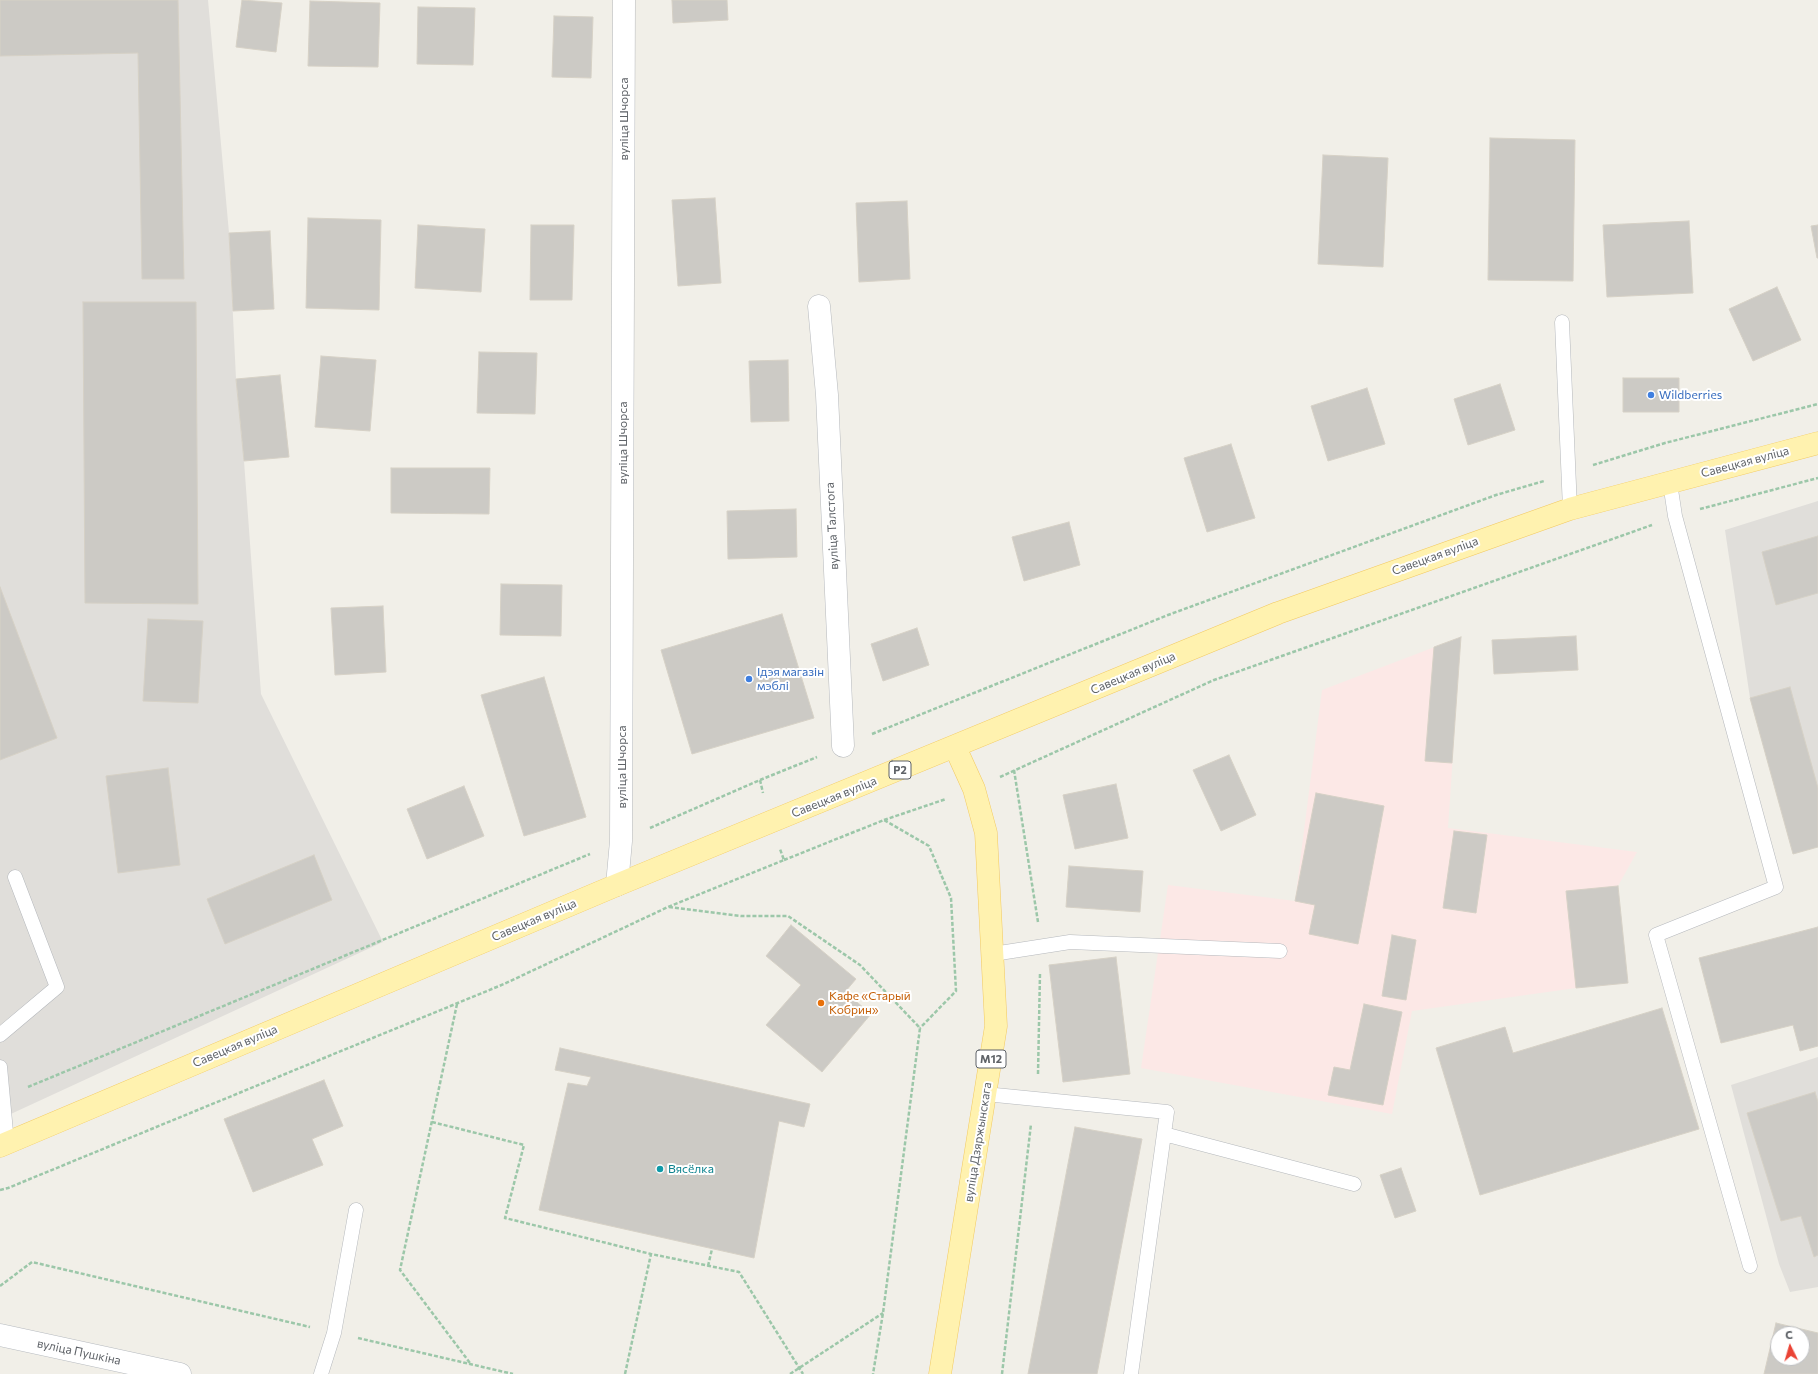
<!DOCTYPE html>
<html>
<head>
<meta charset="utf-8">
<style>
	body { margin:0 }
	#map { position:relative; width:1818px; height:1374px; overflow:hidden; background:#f1efe8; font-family:Commissioner,sans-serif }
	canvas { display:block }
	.north { position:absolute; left:1770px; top:1326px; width:40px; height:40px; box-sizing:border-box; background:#fff; border:1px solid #bfc1c3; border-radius:50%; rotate:355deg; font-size:11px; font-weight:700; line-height:16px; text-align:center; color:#5f6368 }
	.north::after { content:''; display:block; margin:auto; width:14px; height:18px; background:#ea4335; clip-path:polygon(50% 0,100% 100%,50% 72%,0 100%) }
</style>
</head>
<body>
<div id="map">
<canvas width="1818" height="1374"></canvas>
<div class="north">С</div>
</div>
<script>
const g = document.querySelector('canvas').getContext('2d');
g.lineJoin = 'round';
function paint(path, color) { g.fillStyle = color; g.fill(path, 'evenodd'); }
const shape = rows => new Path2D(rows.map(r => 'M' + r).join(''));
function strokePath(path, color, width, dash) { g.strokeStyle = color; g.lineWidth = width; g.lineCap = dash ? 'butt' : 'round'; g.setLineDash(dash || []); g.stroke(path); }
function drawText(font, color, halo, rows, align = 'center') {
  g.font = font + ' Commissioner,sans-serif'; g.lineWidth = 4; g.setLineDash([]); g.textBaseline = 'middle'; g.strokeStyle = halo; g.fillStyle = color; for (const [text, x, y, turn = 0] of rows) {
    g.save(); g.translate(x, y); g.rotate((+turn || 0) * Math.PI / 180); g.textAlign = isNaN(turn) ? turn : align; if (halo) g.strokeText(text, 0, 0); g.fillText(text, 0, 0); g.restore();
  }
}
paint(shape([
	[0,0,208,0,229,233,236,379,244,461,261,694,383,942,0,1119],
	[1818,501,1818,847,1793,854,1750,698,1725,530],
	[1818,1057,1818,1287,1790,1292,1779,1264,1731,1085]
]), '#e0deda');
paint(shape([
	[1461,637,1448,828,1637,852,1618,886,1628,983,1576,988,1412,1011,1392,1114,1141,1068,1168,885,1295,901,1322,690]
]), '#fce8e6');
const building = shape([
	[0,0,178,0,184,279,142,279,138,53,0,56,0,0],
	[242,0,282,3,276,52,236,47,242,0],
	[672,0,727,0,728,20,673,23,672,0],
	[310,1,380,3,378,67,308,66,310,1],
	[418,7,475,8,473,65,417,64,418,7],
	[554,16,593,17,591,78,552,77,554,16],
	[1490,138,1575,140,1573,281,1488,280,1490,138],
	[1323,155,1388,158,1383,267,1318,264,1323,155],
	[715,198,721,283,678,286,672,200,715,198],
	[907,201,910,279,859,282,856,203,907,201],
	[308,218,381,220,379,310,306,308,308,218],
	[1689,221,1693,293,1607,297,1603,225,1689,221],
	[418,225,485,229,481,292,415,288,418,225],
	[531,225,574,225,572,300,530,300,531,225],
	[1818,225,1818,258,1817,258,1811,226,1818,225],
	[270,231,274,309,233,311,229,233,270,231],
	[1777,287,1801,340,1753,361,1729,309,1777,287],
	[83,302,196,302,198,604,85,603,83,302],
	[479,352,537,353,535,414,477,413,479,352],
	[321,356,376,360,370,431,315,427,321,356],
	[788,360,789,421,751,422,749,361,788,360],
	[280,375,289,457,244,461,236,379,280,375],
	[1623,378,1679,378,1679,412,1623,412,1623,378],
	[1500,384,1515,430,1468,445,1454,399,1500,384],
	[1367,388,1385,444,1328,461,1311,406,1367,388],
	[1231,444,1255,518,1207,532,1184,458,1231,444],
	[391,468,490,468,489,514,391,513,391,468],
	[796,509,797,557,728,559,727,511,796,509],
	[1069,522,1080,565,1024,581,1012,537,1069,522],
	[1818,536,1818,593,1776,605,1762,552,1818,536],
	[501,584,562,585,561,636,500,635,501,584],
	[0,587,57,738,0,760,0,587],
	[383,606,386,672,335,675,331,608,383,606],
	[782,614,814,718,692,754,661,650,782,614],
	[148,619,203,621,198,703,143,701,148,619],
	[917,628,929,665,883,681,871,644,917,628],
	[1576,636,1578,670,1494,674,1492,640,1576,636],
	[1461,637,1452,763,1425,761,1434,647,1461,637],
	[544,677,586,817,524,836,481,695,544,677],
	[1790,687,1818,788,1818,847,1793,854,1750,698,1790,687],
	[1229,755,1256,815,1221,831,1193,770,1229,755],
	[168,768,180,865,118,873,106,776,168,768],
	[1116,784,1128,838,1075,849,1063,795,1116,784],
	[464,786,484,836,427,859,407,809,464,786],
	[1316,793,1384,806,1358,944,1309,934,1315,905,1295,901,1316,793],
	[1454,831,1487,835,1476,913,1443,908,1454,831],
	[314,855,332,900,225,944,207,899,314,855],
	[1069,866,1143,871,1140,912,1066,907,1069,866],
	[1618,886,1628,983,1576,988,1566,891,1618,886],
	[791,925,856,979,845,992,871,1014,822,1072,766,1025,801,985,766,956,791,925],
	[1818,927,1818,1046,1800,1051,1793,1025,1721,1043,1699,958,1818,927],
	[1392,935,1416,940,1406,1000,1382,996,1392,935],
	[1116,957,1130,1074,1063,1082,1049,965,1116,957],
	[1364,1004,1402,1012,1383,1105,1328,1095,1334,1067,1350,1070,1364,1004],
	[1662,1008,1699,1129,1480,1195,1436,1048,1505,1027,1513,1053,1662,1008],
	[560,1048,810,1104,804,1127,779,1121,754,1258,539,1210,568,1083,587,1086,591,1077,555,1070,560,1048],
	[324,1080,343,1126,312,1139,323,1165,253,1192,224,1119,324,1080],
	[1815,1092,1818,1102,1818,1255,1814,1257,1801,1216,1781,1221,1747,1113,1815,1092],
	[1075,1127,1142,1139,1097,1374,1028,1374,1075,1127],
	[1401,1168,1416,1211,1395,1218,1380,1175,1401,1168],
	[1776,1323,1818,1333,1818,1374,1764,1374,1776,1323],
	[1778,1334,1802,1334,1802,1358,1778,1358,1778,1334]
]);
paint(building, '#cccac5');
strokePath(building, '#d6d1c6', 1);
const lane = shape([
	[1562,322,1570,509],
	[1670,483,1675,516,1776,887,1656,935,1750,1266],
	[993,954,1070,942,1280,951],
	[0,1035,57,987,15,877],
	[0,1067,7,1143],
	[985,1094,1167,1112,1131,1374],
	[1164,1134,1354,1184],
	[321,1374,334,1333,356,1210]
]);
const street = shape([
	[819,306,827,395,843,746],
	[617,885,621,841,624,0]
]);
const secondary = shape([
	[0,1335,180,1374]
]);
const primary = shape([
	[0,1146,617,885,1278,613,1570,509,1818,443],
	[940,1374,996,1026,986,833,974,789,955,747]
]);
strokePath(lane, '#b5b8bc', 15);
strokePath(street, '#b5b8bc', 23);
strokePath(secondary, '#b6babf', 23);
strokePath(primary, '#f2c960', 23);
strokePath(shape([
	[1593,465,1665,443,1818,404],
	[1700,509,1818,478],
	[872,734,1168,615,1496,495,1544,481],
	[1014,770,1038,922],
	[1000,777,1214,680,1652,525],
	[760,780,817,757],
	[884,820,946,799],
	[650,828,760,780,763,793],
	[784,860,884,820,929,846,951,898,956,991,920,1028],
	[669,907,741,916,788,916,860,965,920,1028,883,1313,873,1374],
	[457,1004,400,1270,470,1363],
	[1038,1074,1040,973],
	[28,1087,590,854],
	[432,1122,524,1145,505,1218,651,1254],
	[0,1190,8,1188,504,984,668,907,784,860,780,849],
	[708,1266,712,1249],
	[0,1286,32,1262,310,1327],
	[358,1338,513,1374],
	[625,1374,651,1254,739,1272,803,1374],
	[790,1374,883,1313],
	[1002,1374,1031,1124]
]), '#9cc7a9', 2.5, [4, 2]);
strokePath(lane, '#fff', 14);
strokePath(street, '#fff', 22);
strokePath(secondary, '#fff', 22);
strokePath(primary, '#fff2af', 22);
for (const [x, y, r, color] of [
	[1651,395,4,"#3f7fe0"],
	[749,679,4,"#3f7fe0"],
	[821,1003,4,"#e8710a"],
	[660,1169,4,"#0f9aa8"]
]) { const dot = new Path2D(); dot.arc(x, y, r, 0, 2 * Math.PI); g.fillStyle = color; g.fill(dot); strokePath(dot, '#fff', 1.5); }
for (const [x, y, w] of [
	[900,770,22],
	[991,1059,30]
]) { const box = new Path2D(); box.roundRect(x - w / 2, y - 9, w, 18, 3); g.fillStyle = '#fff'; g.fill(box); strokePath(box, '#5f6368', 1); }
drawText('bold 11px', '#5f6368', null, [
	["Р2",900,770],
	["М12",991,1059]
]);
drawText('12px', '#5f6368', '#fff', [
	["вуліца Шчорса",624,119,-90],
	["вуліца Шчорса",623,443,-90],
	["Савецкая вуліца",1745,462,-15],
	["вуліца Талстога",832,526,-93],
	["Савецкая вуліца",1435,556,-20],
	["Савецкая вуліца",1133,673,-23],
	["вуліца Шчорса",622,767,-90],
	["Савецкая вуліца",834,797,-22],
	["Савецкая вуліца",534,920,-23],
	["Савецкая вуліца",235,1046,-23],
	["вуліца Дзяржынскага",978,1142,-81],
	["вуліца Пушкіна",79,1352,12]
]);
drawText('12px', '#366cbe', '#fff', [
	["Wildberries",1659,395],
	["Ідэя магазін",757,672],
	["мэблі",757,686]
], 'left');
drawText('12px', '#c56008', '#fff', [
	["Кафе «Старый",829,996],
	["Кобрин»",829,1010]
], 'left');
drawText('12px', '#0d838f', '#fff', [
	["Вясёлка",668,1169]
], 'left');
</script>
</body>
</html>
